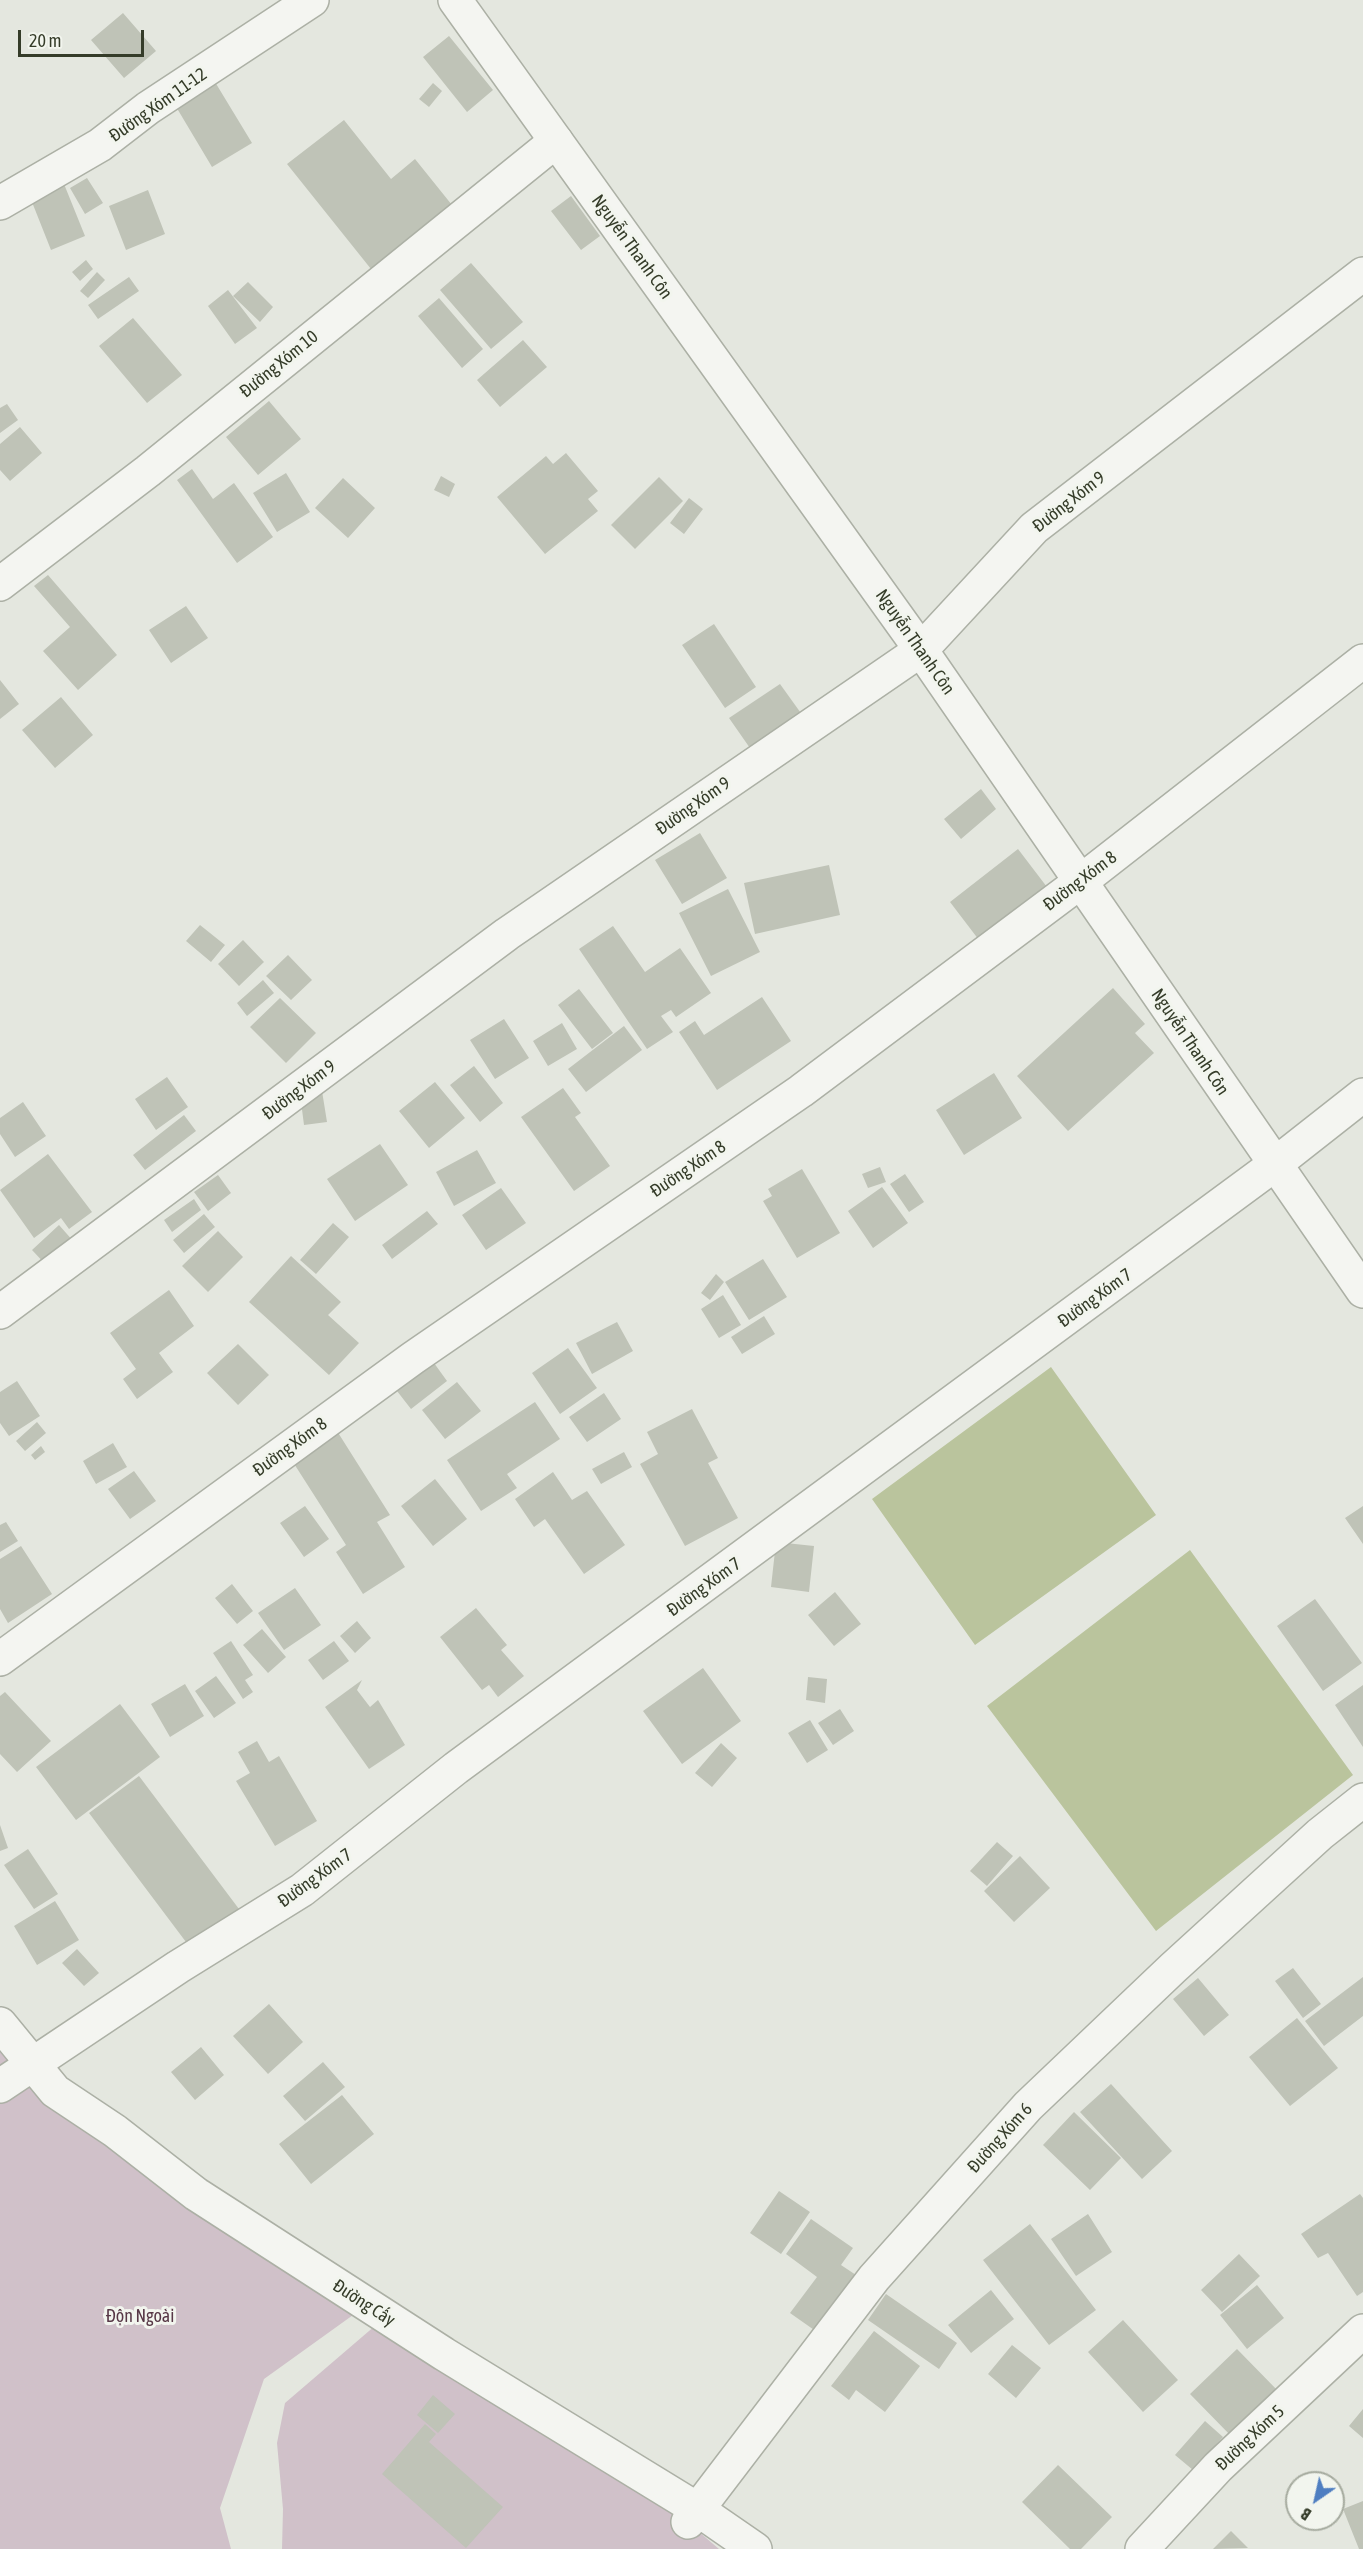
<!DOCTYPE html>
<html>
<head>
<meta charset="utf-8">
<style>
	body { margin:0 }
	#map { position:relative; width:1363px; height:2549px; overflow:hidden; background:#e4e7df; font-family:"Asap Condensed",sans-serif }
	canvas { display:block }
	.north { position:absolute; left:1285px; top:2471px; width:60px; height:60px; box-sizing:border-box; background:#f2f5ee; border:2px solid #a6ab9f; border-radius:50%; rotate:214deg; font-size:16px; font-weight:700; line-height:24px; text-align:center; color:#353c29 }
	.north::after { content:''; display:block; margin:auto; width:21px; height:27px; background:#4f7ec1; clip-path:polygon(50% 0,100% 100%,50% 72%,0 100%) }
	.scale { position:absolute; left:18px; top:30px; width:126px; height:27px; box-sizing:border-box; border:3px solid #353c29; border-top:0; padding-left:8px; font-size:18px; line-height:21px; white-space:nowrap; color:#353c29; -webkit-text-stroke:4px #f2f5ee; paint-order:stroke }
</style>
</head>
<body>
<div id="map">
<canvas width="1363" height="2549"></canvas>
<div class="north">B</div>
<div class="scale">20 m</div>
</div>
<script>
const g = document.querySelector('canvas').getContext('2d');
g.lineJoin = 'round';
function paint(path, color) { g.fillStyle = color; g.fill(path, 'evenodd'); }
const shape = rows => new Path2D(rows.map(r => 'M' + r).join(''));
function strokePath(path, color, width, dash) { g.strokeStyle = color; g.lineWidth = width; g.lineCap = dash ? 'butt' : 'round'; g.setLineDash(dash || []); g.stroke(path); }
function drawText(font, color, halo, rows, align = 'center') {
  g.font = font + ' "Asap Condensed",sans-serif'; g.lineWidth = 6; g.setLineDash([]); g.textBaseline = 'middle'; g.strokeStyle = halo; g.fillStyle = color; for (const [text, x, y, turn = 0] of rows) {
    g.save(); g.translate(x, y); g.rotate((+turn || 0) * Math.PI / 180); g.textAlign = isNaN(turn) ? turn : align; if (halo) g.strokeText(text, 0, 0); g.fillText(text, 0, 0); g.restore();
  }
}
paint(shape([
	[0,2024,55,2091,367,2305,264,2379,220,2508,231,2549,0,2549],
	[383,2319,603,2450,719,2549,282,2549,283,2509,277,2443,285,2403]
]), '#d0c1c9');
paint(shape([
	[1051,1367,1156,1515,975,1645,872,1499],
	[1190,1550,1353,1775,1156,1931,987,1706]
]), '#bac49d');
paint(shape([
	[123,13,156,51,124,78,91,40],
	[449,36,493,90,467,112,423,57],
	[215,82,252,143,212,167,175,105],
	[433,83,442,91,429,107,419,99],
	[344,120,391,179,415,159,456,210,375,274,287,164],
	[87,178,103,203,85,214,70,188],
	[64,184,85,236,51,250,30,197],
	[148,190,165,234,126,250,109,206],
	[571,196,600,236,581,250,551,211],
	[86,260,93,269,80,281,72,272],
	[471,263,523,322,491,349,440,290],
	[97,272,105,280,88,298,80,291],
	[129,277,139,291,98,319,88,305],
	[248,282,273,307,260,322,233,296],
	[228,290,257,328,235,344,208,306],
	[439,298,483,349,462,368,418,316],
	[133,318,182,375,147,403,99,346],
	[523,340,547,367,500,407,477,380],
	[269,401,301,439,258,475,226,437],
	[7,404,18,420,0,433,0,408],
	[20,427,42,453,10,481,0,470,0,444],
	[566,453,598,491,588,499,598,511,545,554,497,497,546,456,553,464],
	[192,469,213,499,234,483,273,537,237,563,177,480],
	[286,473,310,512,277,532,253,493],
	[441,476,455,484,449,497,434,490],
	[659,477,683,501,635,549,611,525],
	[343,478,375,508,348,538,315,508],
	[689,498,703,509,684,534,670,523],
	[48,575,117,655,78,690,43,651,70,627,34,586],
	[186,606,208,638,171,663,149,630],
	[714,624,756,687,725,708,682,645],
	[0,680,19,704,0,719],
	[780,684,803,716,752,751,729,718],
	[61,697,93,735,55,768,22,730],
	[981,789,996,809,961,839,944,819],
	[700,833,727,878,682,904,655,860],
	[1018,849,1050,891,982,944,950,902],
	[829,865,840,915,755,934,744,883],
	[728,889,760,952,711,976,679,913],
	[200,925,225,945,211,962,186,941],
	[613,926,645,972,680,948,711,993,676,1017,671,1010,661,1016,673,1032,647,1049,579,949],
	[243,940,264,962,239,986,218,964],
	[288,955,312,980,291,1000,266,976],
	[263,980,274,993,247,1016,237,1003],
	[1113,988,1145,1024,1135,1033,1154,1053,1068,1131,1017,1076],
	[579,989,613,1033,592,1049,558,1005],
	[762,997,791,1041,717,1090,679,1032,695,1021,704,1035],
	[280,998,316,1033,286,1063,250,1027],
	[504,1019,529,1058,495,1079,470,1040],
	[562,1023,577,1049,548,1066,533,1041],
	[624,1026,642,1050,586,1092,568,1069],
	[474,1066,503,1103,480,1122,450,1085],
	[994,1073,1022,1118,964,1155,936,1110],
	[167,1077,188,1107,156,1130,135,1099],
	[435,1082,465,1118,429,1148,399,1111],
	[563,1088,581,1113,575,1117,610,1166,574,1191,521,1117],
	[322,1091,327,1122,304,1125,300,1094],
	[23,1102,46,1136,15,1157,0,1134,0,1118],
	[184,1115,196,1131,145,1170,133,1155],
	[380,1144,408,1185,355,1221,327,1179],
	[477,1150,496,1183,454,1206,436,1172],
	[48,1154,92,1212,69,1229,61,1218,34,1238,0,1190],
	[880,1167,886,1182,868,1188,862,1174],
	[802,1169,840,1233,797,1258,763,1201,772,1196,768,1189],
	[905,1174,924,1202,909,1212,890,1184],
	[218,1175,231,1193,208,1211,194,1192],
	[882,1187,908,1223,873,1248,848,1211],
	[501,1188,526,1223,486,1250,462,1215],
	[194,1199,201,1210,172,1232,164,1220],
	[427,1211,438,1224,392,1259,382,1245],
	[204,1214,215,1227,184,1253,173,1240],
	[333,1223,349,1237,316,1274,300,1260],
	[59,1225,74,1242,47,1266,32,1250],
	[218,1231,243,1257,208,1292,182,1266],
	[291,1256,341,1302,328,1315,359,1343,329,1375,249,1302],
	[763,1259,787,1297,749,1320,725,1282],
	[716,1274,724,1282,710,1300,701,1293],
	[169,1290,194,1326,159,1353,173,1372,137,1399,123,1379,136,1369,110,1333],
	[723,1295,741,1325,719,1338,701,1309],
	[764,1316,775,1334,742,1354,731,1337],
	[617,1322,633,1351,592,1374,576,1343],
	[238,1344,269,1375,238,1405,207,1373],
	[568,1348,597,1388,560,1414,532,1373],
	[434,1363,447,1381,411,1409,397,1391],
	[17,1381,40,1416,9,1436,0,1423,0,1392],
	[457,1382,481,1411,445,1439,422,1410],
	[604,1393,621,1419,587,1442,569,1417],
	[535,1402,560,1439,507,1474,517,1488,481,1511,447,1460],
	[692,1409,718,1458,708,1463,738,1518,685,1546,640,1464,658,1454,647,1432],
	[37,1422,46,1433,25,1451,16,1441],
	[337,1431,390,1515,377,1522,405,1567,363,1594,336,1552,346,1545,291,1459],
	[113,1443,127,1467,96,1484,83,1461],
	[41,1446,45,1452,35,1460,31,1455],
	[624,1452,632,1467,601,1484,592,1469],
	[134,1471,156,1501,130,1519,108,1489],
	[553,1472,572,1500,587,1491,625,1545,584,1574,545,1519,534,1527,515,1499],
	[435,1479,467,1519,433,1546,401,1506],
	[305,1506,329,1539,304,1557,280,1523],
	[1363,1506,1363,1544,1345,1518],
	[6,1522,18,1541,0,1552,0,1525],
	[776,1542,814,1546,809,1592,771,1587],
	[21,1546,52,1594,8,1623,0,1609,0,1559],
	[232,1584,253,1611,237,1624,215,1598],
	[295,1588,321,1625,284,1650,258,1613],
	[835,1592,861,1624,834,1646,808,1615],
	[1315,1599,1362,1663,1323,1691,1277,1626],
	[476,1608,507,1645,501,1650,524,1676,498,1697,489,1685,482,1690,440,1637],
	[357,1621,371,1638,355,1653,340,1636],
	[262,1629,286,1657,268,1673,243,1645],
	[231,1641,253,1675,245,1680,253,1692,243,1699,213,1653],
	[334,1641,349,1661,323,1680,308,1660],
	[703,1668,741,1721,682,1764,643,1711],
	[216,1676,236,1703,214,1718,195,1691],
	[808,1677,827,1679,825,1703,806,1700],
	[362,1680,357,1690,370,1707,378,1700,405,1745,369,1769,325,1707],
	[185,1684,204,1716,170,1737,151,1704],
	[1363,1685,1363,1747,1335,1705],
	[5,1692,51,1741,17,1772,0,1754,0,1696],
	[120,1704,160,1757,76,1820,36,1767],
	[840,1709,854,1731,833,1745,818,1723],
	[810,1720,828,1750,807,1763,788,1733],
	[257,1741,269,1762,279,1756,317,1821,275,1846,236,1781,250,1773,238,1752],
	[721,1743,737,1758,712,1787,695,1773],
	[139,1776,242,1913,192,1950,89,1813],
	[0,1825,8,1848,0,1851],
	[997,1842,1013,1856,987,1886,970,1871],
	[28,1849,58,1894,34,1909,4,1865],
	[1020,1856,1050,1888,1014,1922,984,1891],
	[55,1901,79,1940,37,1965,14,1926],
	[77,1949,99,1973,84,1986,62,1963],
	[1293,1968,1321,2004,1303,2018,1275,1981],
	[1363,1977,1363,2016,1324,2046,1305,2021],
	[1198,1978,1229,2015,1204,2036,1173,1999],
	[269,2004,303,2042,268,2074,233,2036],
	[1297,2018,1338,2068,1290,2106,1249,2057],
	[201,2047,224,2075,195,2100,171,2072],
	[323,2062,345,2087,305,2121,283,2096],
	[1111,2084,1172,2151,1142,2179,1080,2112],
	[342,2095,374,2134,311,2184,279,2144],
	[1074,2112,1121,2158,1090,2190,1043,2145],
	[779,2191,810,2212,781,2254,750,2233],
	[1360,2194,1363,2198,1363,2292,1357,2296,1328,2253,1318,2258,1301,2234],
	[1088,2214,1112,2252,1076,2276,1051,2239],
	[811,2219,853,2248,841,2265,856,2275,817,2332,790,2313,817,2277,786,2254],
	[1030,2224,1096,2310,1049,2345,983,2260],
	[1239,2254,1260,2276,1222,2312,1201,2290],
	[1257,2285,1284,2318,1247,2349,1220,2315],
	[991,2290,1014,2319,971,2353,948,2325],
	[886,2294,957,2343,939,2369,868,2320],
	[1123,2320,1178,2380,1143,2412,1088,2352],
	[874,2331,920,2366,885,2412,856,2390,849,2400,831,2386],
	[1012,2345,1041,2368,1016,2398,988,2374],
	[1237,2349,1280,2393,1233,2438,1190,2394],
	[433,2395,455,2414,438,2433,417,2415],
	[1363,2409,1363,2438,1349,2426],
	[1205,2421,1223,2437,1193,2470,1175,2455],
	[425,2424,436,2434,429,2442,503,2507,466,2548,382,2474],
	[1058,2465,1112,2517,1081,2549,1070,2549,1022,2502],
	[1363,2501,1363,2549,1359,2549,1343,2509],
	[1231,2531,1248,2548,1213,2549]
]), '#bfc3b7');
const minor = shape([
	[0,203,100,145,148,108,312,0],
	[0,584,148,471,556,141],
	[0,1312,507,934,921,650,1034,528,1363,274],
	[0,1659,413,1358,801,1091,1080,882,1363,661],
	[0,2024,55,2091,115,2131,196,2194,444,2354,697,2509,755,2549],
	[0,2086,178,1967,302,1890,456,1768,1274,1165,1363,1095],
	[688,2522,874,2278,1028,2106,1173,1968,1320,1834,1363,1800],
	[1142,2549,1218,2467,1363,2331]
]);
const tertiary = shape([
	[455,0,921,650,1363,1291]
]);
strokePath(minor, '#acb0a5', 36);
strokePath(tertiary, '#acb0a5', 36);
strokePath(minor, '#f4f5f1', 33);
strokePath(tertiary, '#f4f5f1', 33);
drawText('18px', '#353c29', '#f2f5ee', [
	["Đường Xóm 11-12",158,105,-35],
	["Nguyễn Thanh Côn",632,247,54],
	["Đường Xóm 10",279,364,-39],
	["Đường Xóm 9",1069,502,-38],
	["Nguyễn Thanh Côn",915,642,55],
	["Đường Xóm 9",693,806,-35],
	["Đường Xóm 8",1080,881,-37],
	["Nguyễn Thanh Côn",1190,1042,56],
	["Đường Xóm 9",299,1090,-37],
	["Đường Xóm 8",688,1169,-34],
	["Đường Xóm 7",1095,1298,-36],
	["Đường Xóm 8",290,1447,-36],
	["Đường Xóm 7",704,1587,-36],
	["Đường Xóm 7",315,1878,-36],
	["Đường Xóm 6",1000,2138,-48],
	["Đường Cấy",364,2303,33],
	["Đường Xóm 5",1250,2438,-43]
]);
drawText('18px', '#573846', '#f2f5ee', [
	["Độn Ngoài",140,2316]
]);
</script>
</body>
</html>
